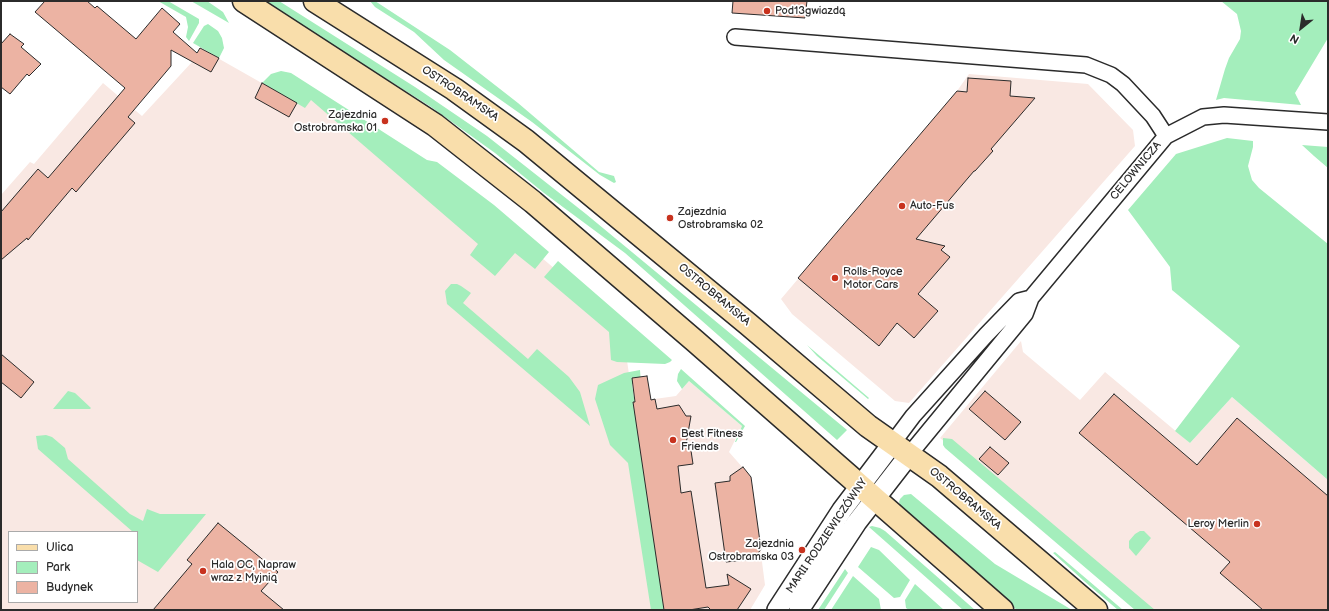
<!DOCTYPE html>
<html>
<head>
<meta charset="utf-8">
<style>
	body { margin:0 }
	#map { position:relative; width:1329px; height:611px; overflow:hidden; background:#fff; font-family:"Balsamiq Sans",sans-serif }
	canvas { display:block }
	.frame { position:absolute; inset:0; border:2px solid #2b2b2b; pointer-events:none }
	.legend { position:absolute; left:8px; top:531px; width:130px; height:72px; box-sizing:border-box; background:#fff; border:1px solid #aaa; margin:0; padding:5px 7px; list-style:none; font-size:12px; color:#2b2b2b }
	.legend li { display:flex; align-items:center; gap:8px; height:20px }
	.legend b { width:20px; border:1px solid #aaa }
	.north { position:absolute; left:1281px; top:8px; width:40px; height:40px; -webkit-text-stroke:3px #fff; paint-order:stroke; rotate:210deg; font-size:11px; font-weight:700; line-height:16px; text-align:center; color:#2b2b2b }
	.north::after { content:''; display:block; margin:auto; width:14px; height:18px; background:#2b2b2b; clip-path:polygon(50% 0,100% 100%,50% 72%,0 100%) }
</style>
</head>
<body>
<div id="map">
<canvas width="1329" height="611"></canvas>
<div class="frame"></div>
<ul class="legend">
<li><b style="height:5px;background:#f9deab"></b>Ulica</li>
<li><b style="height:11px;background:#a4eebc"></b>Park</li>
<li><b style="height:11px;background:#ecb3a3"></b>Budynek</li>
</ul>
<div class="north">N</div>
</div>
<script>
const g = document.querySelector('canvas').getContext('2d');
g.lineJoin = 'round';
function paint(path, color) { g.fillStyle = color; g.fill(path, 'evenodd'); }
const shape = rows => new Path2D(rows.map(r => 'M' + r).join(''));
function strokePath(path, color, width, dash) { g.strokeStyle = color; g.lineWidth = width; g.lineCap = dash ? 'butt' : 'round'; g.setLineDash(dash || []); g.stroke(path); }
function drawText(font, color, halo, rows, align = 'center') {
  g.font = font + ' "Balsamiq Sans",sans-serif'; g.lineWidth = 3.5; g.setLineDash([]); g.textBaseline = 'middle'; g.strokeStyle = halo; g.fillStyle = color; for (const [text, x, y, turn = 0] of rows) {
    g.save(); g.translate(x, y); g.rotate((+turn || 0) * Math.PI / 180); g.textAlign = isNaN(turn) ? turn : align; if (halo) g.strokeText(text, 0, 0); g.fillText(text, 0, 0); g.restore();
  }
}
paint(shape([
	[200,48,297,103,317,91,495,218,622,326,633,402,676,396,689,381,742,426,729,452,751,477,765,585,750,610,1,610,1,195,30,162,34,164,103,83,142,116,192,62],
	[9,532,137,532,137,602,9,602],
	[969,74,1088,84,1133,130,1135,146,909,403,895,401,792,314,781,299,957,91],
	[1021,341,1023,352,1080,400,1105,372,1190,443,1232,397,1328,480,1328,610,1143,610,940,438]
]), '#f9e8e3');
paint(shape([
	[158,1,168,1,199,19,199,23,189,41,186,37,188,27,186,17],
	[191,1,207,1,223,12,229,23],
	[263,1,279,1,415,87,487,136,586,214,847,430,837,440,625,253,544,193,495,153,431,107],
	[370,1,375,1,450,50,518,103,599,172,614,176,616,182,614,183,600,175,532,122,444,60,414,32,375,7],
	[1221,1,1328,1,1328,38,1295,93,1301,105,1224,98,1216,100,1225,69,1229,58,1240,39,1241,31,1237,14],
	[208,24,218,31,222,38,224,48,219,58,193,43,204,26],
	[281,71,291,73,427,160,437,162,494,205,549,252,535,269,515,253,495,276,470,255,478,244,311,100,305,108,262,83,271,74],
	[1227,138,1253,141,1253,147,1248,166,1252,180,1259,188,1328,244,1328,480,1232,397,1190,443,1175,431,1240,346,1172,290,1170,267,1128,210,1176,154],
	[1302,145,1328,147,1328,168,1314,156],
	[558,261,672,360,670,362,665,364,617,362,611,360,609,332,544,277],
	[451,284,457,284,461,286,471,293,463,303,528,359,537,349,569,377,580,392,590,426,447,304,445,291],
	[807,345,869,398,868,399,817,356],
	[681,369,745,426,736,442,735,442,742,426,689,381,682,389,677,381,678,374],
	[640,370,641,383,632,384,665,610,651,610,628,463,610,445,595,399,598,385,624,373],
	[68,391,75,393,91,408,90,409,53,409],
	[46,435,52,437,65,448,68,459,130,514,143,521,147,509,160,514,206,514,158,572,137,560,137,532,133,532,38,449,36,436],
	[943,438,952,439,1155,610,1135,610,945,448,943,445],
	[911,494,995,564,1072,610,1017,610,902,510,899,502,900,499,904,495],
	[872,526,880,528,885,531,975,610,963,610,869,527],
	[1140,531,1144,531,1151,538,1136,556,1129,548,1129,541,1135,534],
	[871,547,879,550,910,580,900,597,894,598,858,567],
	[1055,552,1123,610,1118,610,1084,581,1053,553],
	[845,569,848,573,824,610,818,610],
	[853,576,879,599,881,610,831,610],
	[915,584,944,610,909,610,906,608,905,600]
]), '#a4eebc');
const building = shape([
	[45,1,87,1,95,8,97,6,136,39,162,8,180,24,173,32,197,53,200,48,219,58,211,72,171,50,171,66,128,117,135,123,76,192,72,188,28,240,27,238,1,260,1,212,38,169,48,178,125,88,35,12,45,1],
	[733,1,807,1,805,18,732,13,733,1],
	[10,34,24,44,21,47,41,64,29,76,27,74,10,94,1,87,1,44,10,34],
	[968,78,1011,81,1010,96,1035,98,991,149,993,151,975,171,974,171,916,239,945,246,941,250,950,257,918,294,938,311,914,338,897,323,879,346,798,278,957,91,967,92,968,78],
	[262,83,297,103,289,117,255,98,262,83],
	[1,354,34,382,21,398,1,382,1,354],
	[647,376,651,400,655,399,657,409,679,405,686,416,691,416,686,444,690,444,693,464,678,466,681,493,691,491,706,588,729,585,727,574,751,589,737,610,711,610,708,607,689,610,664,610,633,402,635,402,632,378,647,376],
	[985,391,1021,422,1005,440,969,409,985,391],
	[1114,394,1197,465,1237,418,1328,496,1328,610,1263,610,1220,573,1230,562,1079,433,1114,394],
	[990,447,1009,463,998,475,979,459,990,447],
	[743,467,751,477,761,549,754,559,726,562,715,483,730,481,730,476,743,467],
	[218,523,278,572,261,591,284,610,153,610,192,564,187,560,218,523]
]);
paint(building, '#ecb3a3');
strokePath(building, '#2b2b2b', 1);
const minor = shape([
	[735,37,1086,65,1111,75,1123,84,1153,116,1166,136],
	[892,444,913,416,986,335,1019,301,1031,298],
	[909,455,1025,314,1031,298,1166,136,1203,117,1224,115,1328,122]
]);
const tertiary = shape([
	[777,610,842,510,892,444],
	[799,610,857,522,909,455]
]);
const primary = shape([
	[244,1,435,125,533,202,695,341,1002,610],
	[315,1,454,89,526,141,748,324,868,426,939,476,1096,610]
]);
strokePath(minor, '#2b2b2b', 18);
strokePath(tertiary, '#2b2b2b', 22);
strokePath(primary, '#2b2b2b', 25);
strokePath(minor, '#fff', 15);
strokePath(tertiary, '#fff', 19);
strokePath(primary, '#f9deab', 22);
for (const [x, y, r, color] of [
	[767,11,4,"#c8321e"],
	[385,121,4,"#c8321e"],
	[902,206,4,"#c8321e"],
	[670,218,4,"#c8321e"],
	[835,278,4,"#c8321e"],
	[673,440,4,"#c8321e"],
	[1257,524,4,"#c8321e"],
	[802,550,4,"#c8321e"],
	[203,571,4,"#c8321e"]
]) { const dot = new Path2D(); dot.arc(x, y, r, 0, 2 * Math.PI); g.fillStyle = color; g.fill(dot); strokePath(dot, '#fff', 1.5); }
drawText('11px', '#2b2b2b', '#fff', [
	["Pod13gwiazdą",775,11],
	["Zajezdnia",377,115,"right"],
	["Ostrobramska 01",377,128,"right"],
	["Auto-Fus",910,206],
	["Zajezdnia",678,212],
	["Ostrobramska 02",678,225],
	["Rolls-Royce",843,272],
	["Motor Cars",843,285],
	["Best Fitness",681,434],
	["Friends",681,447],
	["Leroy Merlin",1249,524,"right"],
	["Zajezdnia",794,544,"right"],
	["Ostrobramska 03",794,557,"right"],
	["Hala OC, Napraw",211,565],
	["wraz z Myjnią",211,578]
], 'left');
drawText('11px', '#2b2b2b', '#fff', [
	["OSTROBRAMSKA",460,94,34],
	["CELOWNICZA",1136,171,-50],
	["OSTROBRAMSKA",714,295,40],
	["OSTROBRAMSKA",965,499,40],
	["MARII RODZIEWICZÓWNY",827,536,-56]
]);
</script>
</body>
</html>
